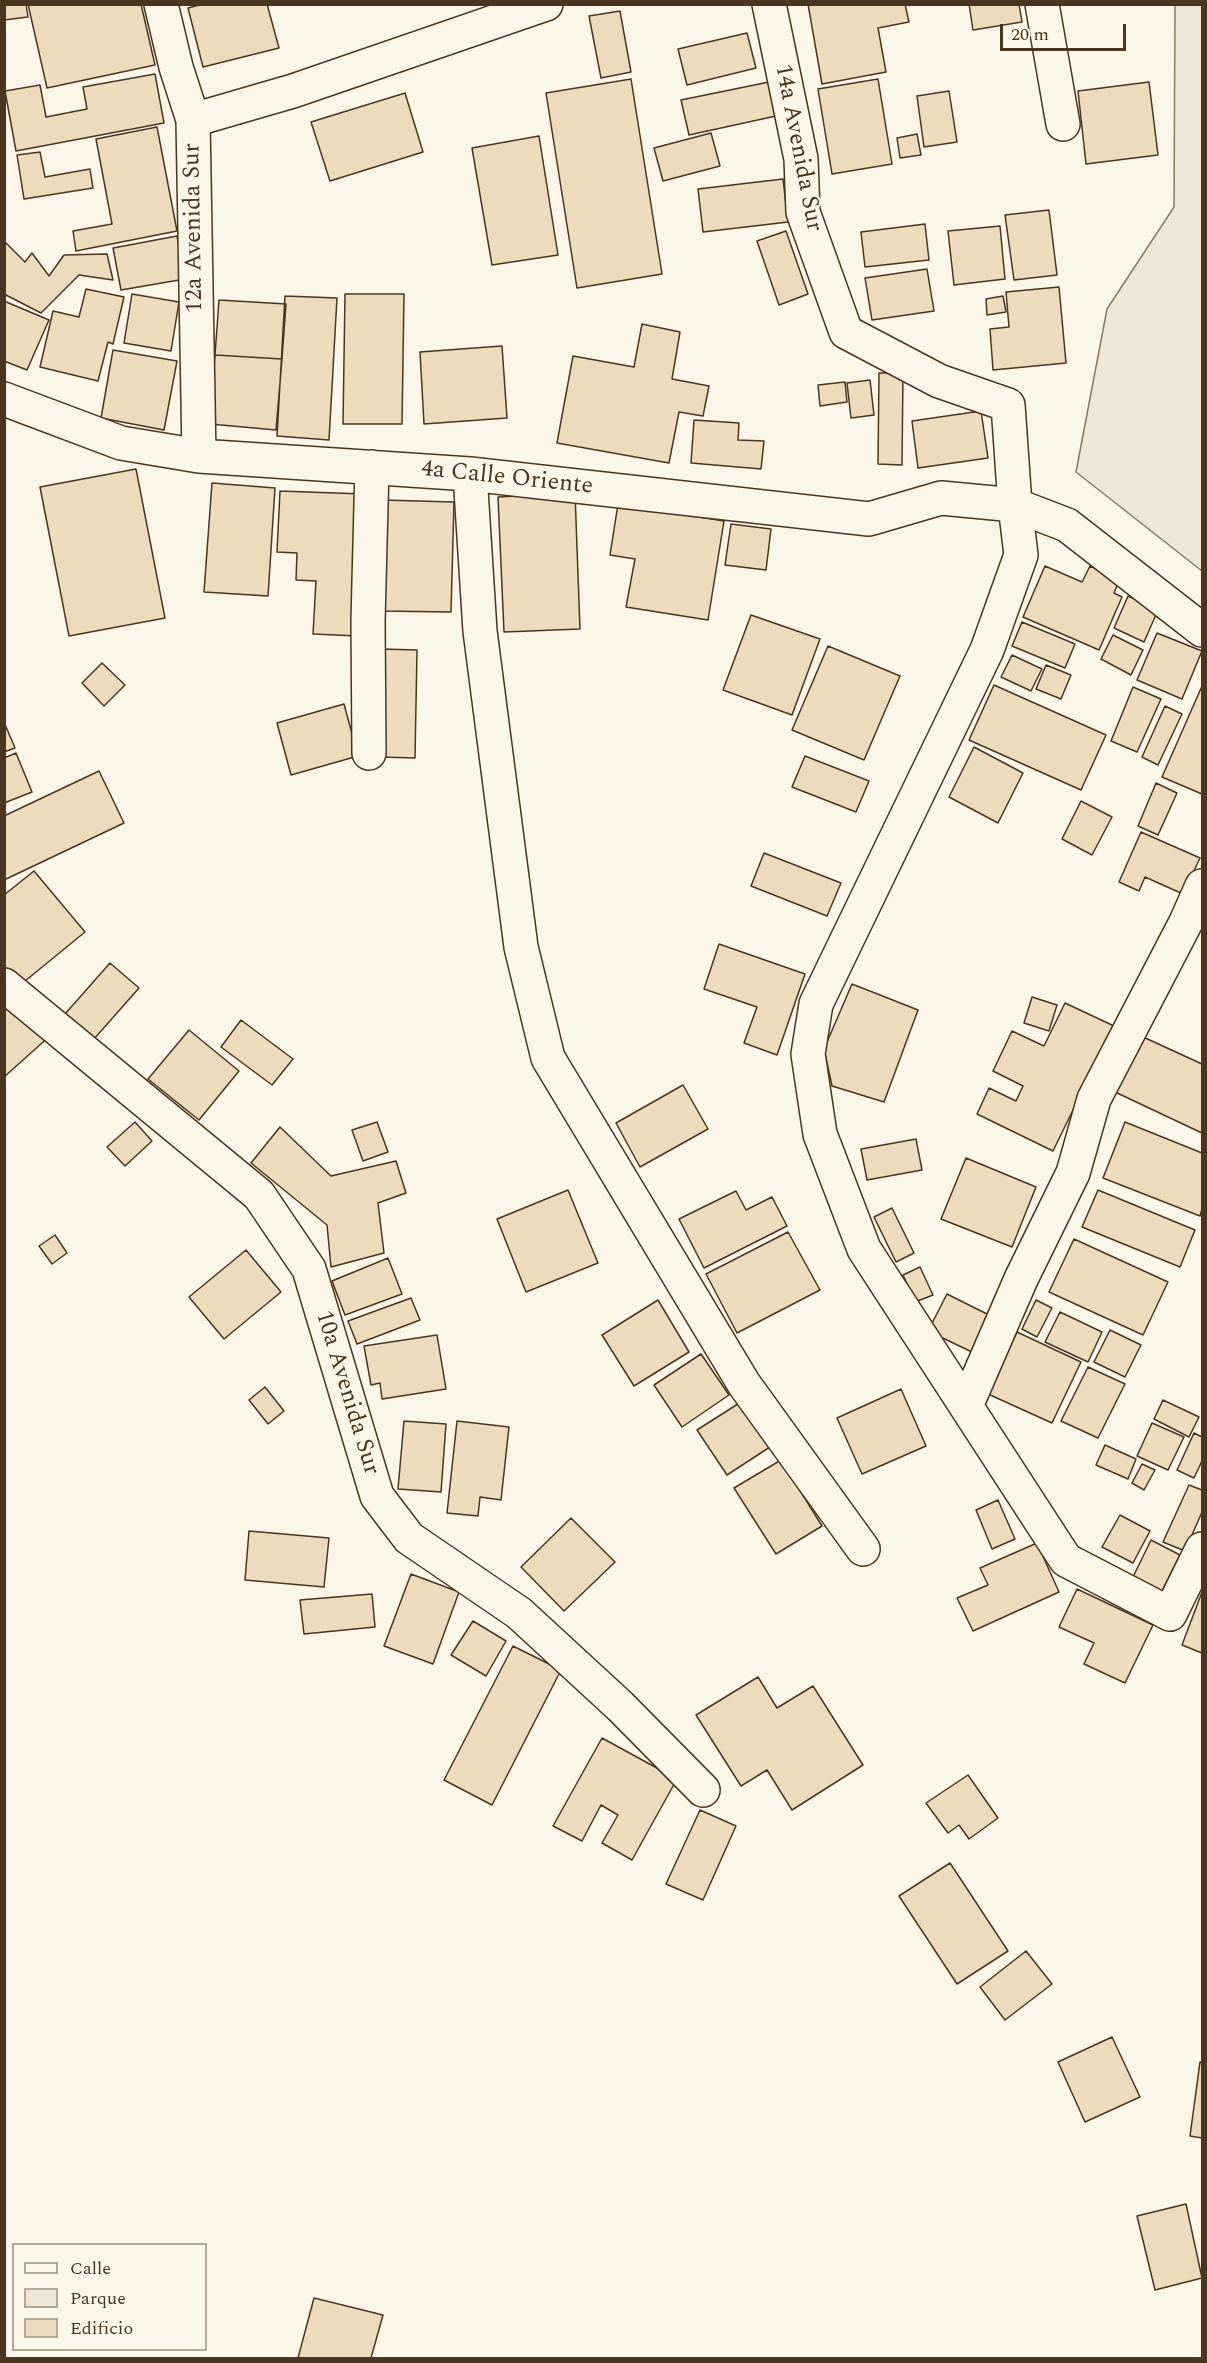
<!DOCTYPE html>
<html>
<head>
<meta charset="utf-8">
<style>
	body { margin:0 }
	#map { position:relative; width:1207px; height:2363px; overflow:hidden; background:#fbf6e9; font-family:Spectral,serif }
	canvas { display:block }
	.frame { position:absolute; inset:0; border:6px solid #4a3520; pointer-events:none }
	.legend { position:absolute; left:12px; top:2243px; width:195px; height:108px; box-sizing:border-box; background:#fbf6e9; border:2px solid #b4a999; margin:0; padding:8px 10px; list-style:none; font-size:18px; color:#4a3520 }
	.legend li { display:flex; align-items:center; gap:12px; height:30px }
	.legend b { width:30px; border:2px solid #b4a999 }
	.scale { position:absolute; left:1000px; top:24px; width:126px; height:27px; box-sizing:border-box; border:3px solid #4a3520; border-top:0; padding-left:8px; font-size:18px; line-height:21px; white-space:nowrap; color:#4a3520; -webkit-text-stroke:4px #fbf6e9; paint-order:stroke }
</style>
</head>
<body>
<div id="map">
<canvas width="1207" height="2363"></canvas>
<div class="frame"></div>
<ul class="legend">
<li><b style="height:8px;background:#fbf6e9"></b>Calle</li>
<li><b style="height:16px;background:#ede6d9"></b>Parque</li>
<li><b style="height:16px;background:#ecdcbc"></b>Edificio</li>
</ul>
<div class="scale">20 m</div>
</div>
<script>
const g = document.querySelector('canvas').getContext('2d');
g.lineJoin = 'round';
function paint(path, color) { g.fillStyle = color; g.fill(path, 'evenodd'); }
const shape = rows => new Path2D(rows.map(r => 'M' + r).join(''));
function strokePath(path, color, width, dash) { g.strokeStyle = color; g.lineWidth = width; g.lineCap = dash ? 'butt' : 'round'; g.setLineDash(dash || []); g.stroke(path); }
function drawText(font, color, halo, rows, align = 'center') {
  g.font = font + ' Spectral,serif'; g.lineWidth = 4.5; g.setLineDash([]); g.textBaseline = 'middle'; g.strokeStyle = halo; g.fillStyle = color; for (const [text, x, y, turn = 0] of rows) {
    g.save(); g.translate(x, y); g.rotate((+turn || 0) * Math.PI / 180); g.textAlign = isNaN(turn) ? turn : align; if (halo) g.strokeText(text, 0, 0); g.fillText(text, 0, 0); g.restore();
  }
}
const green = shape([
	[1175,5,1202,5,1202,571,1076,472,1107,309,1174,207,1175,5]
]);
paint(green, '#ede6d9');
strokePath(green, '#887966', 1.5);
const building = shape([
	[4,4,26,4,28,17,4,20,4,4],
	[28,4,141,4,155,65,47,88,28,4],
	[203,4,267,4,279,48,203,67,188,8,203,4],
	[808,4,905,4,909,22,878,28,886,72,822,84,808,4],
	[969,4,1019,4,1022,22,973,30,969,4],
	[620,11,631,72,601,78,589,16,620,11],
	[747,33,756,68,687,85,678,49,747,33],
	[155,74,164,123,16,151,5,91,40,85,46,117,87,109,83,87,155,74],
	[631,79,662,274,577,288,546,93,631,79],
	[878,79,892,164,832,174,818,89,878,79],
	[769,82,776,116,689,135,681,100,769,82],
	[1149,82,1158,155,1086,164,1078,91,1149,82],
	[949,91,957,142,924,147,917,96,949,91],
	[405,93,423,152,330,181,311,122,405,93],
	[157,127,177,231,76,251,73,231,112,224,96,139,157,127],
	[711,133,720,166,663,181,654,148,711,133],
	[917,134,921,155,900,158,897,138,917,134],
	[539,136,558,255,492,265,472,148,539,136],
	[40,152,45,177,90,169,93,188,24,199,17,155,40,152],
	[783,179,788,222,703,232,698,189,783,179],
	[1049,210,1057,275,1014,280,1005,215,1049,210],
	[925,224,929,260,865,267,861,232,925,224],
	[1000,226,1005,279,954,285,948,231,1000,226],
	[786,231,808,294,779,305,757,241,786,231],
	[177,236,185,279,121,290,113,248,177,236],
	[4,241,25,262,32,253,49,276,64,255,107,254,113,280,79,275,41,313,4,294,4,241],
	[927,269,934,311,872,320,865,278,927,269],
	[1059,287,1066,363,993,370,990,329,1009,327,1006,292,1059,287],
	[86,289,124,297,113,344,108,342,98,381,40,367,53,311,79,317,86,289],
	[132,294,179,302,171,351,124,343,132,294],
	[345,294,404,294,402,424,343,424,345,294],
	[285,296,337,298,329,440,277,436,285,296],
	[1003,296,1006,312,987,315,986,299,1003,296],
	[219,300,286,304,282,359,215,355,219,300],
	[4,301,49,320,27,370,4,361,4,301],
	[642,324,680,332,672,379,709,386,703,416,679,412,669,463,557,443,573,356,634,367,642,324],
	[502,346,507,418,424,424,420,352,502,346],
	[113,350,177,361,164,430,101,418,113,350],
	[215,355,282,359,276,430,210,424,215,355],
	[879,373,903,373,902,465,878,464,879,373],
	[870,380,874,415,851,418,847,383,870,380],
	[845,382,847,402,820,406,818,385,845,382],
	[981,411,988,458,918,468,912,421,981,411],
	[694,420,739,423,738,440,764,441,761,469,691,463,694,420],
	[136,469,165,618,69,636,40,487,136,469],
	[212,483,275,488,268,596,204,592,212,483],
	[280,491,363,494,357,636,313,634,316,581,296,580,297,553,277,552,280,491],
	[575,493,580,629,504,632,498,497,575,493],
	[382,500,454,502,451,612,378,611,382,500],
	[618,504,724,521,708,620,626,607,635,559,610,555,618,504],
	[731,524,771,529,766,570,725,565,731,524],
	[1045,566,1082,582,1090,566,1120,579,1114,593,1122,597,1099,650,1023,617,1045,566],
	[1128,596,1158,610,1144,642,1114,628,1128,596],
	[751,615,820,639,792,715,723,690,751,615],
	[1022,622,1075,644,1065,668,1012,646,1022,622],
	[1157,633,1202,651,1182,699,1137,680,1157,633],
	[1113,635,1143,650,1131,675,1101,659,1113,635],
	[828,646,900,676,864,760,792,730,828,646],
	[381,649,417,650,415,758,379,757,381,649],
	[1012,655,1042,669,1031,691,1001,677,1012,655],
	[102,663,125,685,104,706,82,683,102,663],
	[1046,665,1071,675,1061,699,1036,689,1046,665],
	[994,685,1106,735,1081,790,969,740,994,685],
	[1202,686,1202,794,1162,777,1202,686],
	[1133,687,1161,699,1137,752,1111,741,1133,687],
	[344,704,358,756,291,775,277,723,344,704],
	[1165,706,1182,714,1158,765,1142,757,1165,706],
	[4,722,15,748,4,752,4,722],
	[974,747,1023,773,998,823,949,797,974,747],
	[16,753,32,792,4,803,4,758,16,753],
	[805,756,869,781,856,812,792,787,805,756],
	[99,771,124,823,4,880,4,816,99,771],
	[1156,783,1177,793,1158,835,1138,826,1156,783],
	[1081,801,1112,817,1092,855,1062,839,1081,801],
	[1141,832,1200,858,1183,894,1145,877,1139,891,1119,882,1141,832],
	[764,853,841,883,827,916,751,886,764,853],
	[34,871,85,932,19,986,4,969,4,895,34,871],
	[719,944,805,974,777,1055,744,1043,757,1007,704,989,719,944],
	[110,963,139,988,94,1039,65,1014,110,963],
	[852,984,918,1010,884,1102,832,1086,824,1049,852,984],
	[4,997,51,1035,4,1077,4,997],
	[1032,997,1057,1005,1049,1031,1024,1023,1032,997],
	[1065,1003,1114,1026,1053,1151,977,1114,989,1088,1016,1101,1023,1086,993,1071,1012,1031,1044,1046,1065,1003],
	[241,1020,293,1059,272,1085,221,1047,241,1020],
	[189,1030,239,1071,199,1120,148,1079,189,1030],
	[1141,1036,1202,1064,1202,1133,1115,1092,1141,1036],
	[683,1085,708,1129,640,1167,616,1123,683,1085],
	[135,1122,152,1141,125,1166,107,1147,135,1122],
	[377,1122,388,1152,363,1161,352,1130,377,1122],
	[1125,1122,1202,1153,1202,1209,1200,1216,1103,1178,1125,1122],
	[280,1127,331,1176,396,1161,406,1193,378,1203,384,1253,331,1267,327,1225,251,1163,280,1127],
	[916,1139,922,1170,867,1180,861,1149,916,1139],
	[966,1158,1036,1187,1012,1247,941,1219,966,1158],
	[568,1190,598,1263,526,1292,497,1219,568,1190],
	[1098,1190,1195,1230,1180,1267,1082,1227,1098,1190],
	[736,1191,746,1210,772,1197,787,1226,704,1268,679,1219,736,1191],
	[892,1208,914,1253,896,1262,874,1217,892,1208],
	[788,1232,820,1290,737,1333,706,1274,788,1232],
	[55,1235,67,1253,52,1264,39,1246,55,1235],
	[1074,1239,1168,1282,1143,1335,1049,1292,1074,1239],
	[246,1250,281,1292,224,1339,189,1297,246,1250],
	[388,1258,402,1294,345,1315,332,1281,388,1258],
	[920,1267,933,1295,915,1302,903,1275,920,1267],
	[947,1294,991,1316,972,1352,928,1331,947,1294],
	[411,1298,420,1320,357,1344,348,1321,411,1298],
	[658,1300,689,1352,634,1386,602,1335,658,1300],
	[1036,1300,1052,1308,1037,1337,1022,1329,1036,1300],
	[1060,1312,1102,1332,1088,1362,1045,1342,1060,1312],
	[1110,1330,1141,1345,1125,1377,1094,1362,1110,1330],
	[1017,1332,1081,1362,1052,1423,988,1394,1017,1332],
	[437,1335,446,1389,382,1399,380,1383,371,1385,364,1346,437,1335],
	[701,1354,729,1395,682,1427,654,1385,701,1354],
	[1088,1367,1125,1384,1098,1438,1061,1421,1088,1367],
	[265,1387,284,1411,268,1424,249,1400,265,1387],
	[901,1389,926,1446,862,1474,837,1418,901,1389],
	[744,1400,773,1445,727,1475,697,1430,744,1400],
	[1163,1400,1199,1417,1189,1437,1154,1419,1163,1400],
	[404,1421,446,1424,441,1492,398,1489,404,1421],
	[457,1421,509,1427,501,1500,480,1497,478,1516,447,1513,457,1421],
	[1152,1423,1184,1437,1168,1470,1137,1456,1152,1423],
	[1194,1433,1202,1437,1202,1461,1194,1478,1177,1470,1194,1433],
	[1105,1445,1136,1459,1128,1479,1096,1465,1105,1445],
	[781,1460,822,1526,776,1554,734,1488,781,1460],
	[1142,1464,1155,1470,1144,1490,1132,1483,1142,1464],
	[1189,1485,1202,1490,1202,1512,1185,1551,1163,1542,1189,1485],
	[998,1500,1015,1539,992,1549,976,1510,998,1500],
	[1120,1515,1150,1531,1133,1563,1102,1547,1120,1515],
	[571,1518,615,1562,564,1611,521,1567,571,1518],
	[249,1531,329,1538,324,1587,245,1580,249,1531],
	[1151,1540,1180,1555,1161,1593,1132,1579,1151,1540],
	[1037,1543,1059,1592,973,1631,957,1598,988,1585,980,1568,1037,1543],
	[411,1574,459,1592,433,1664,384,1646,411,1574],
	[1077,1589,1153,1625,1125,1683,1084,1664,1094,1643,1059,1627,1077,1589],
	[1202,1592,1202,1653,1182,1645,1202,1592],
	[372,1594,375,1627,304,1634,300,1600,372,1594],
	[473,1621,506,1641,486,1676,451,1655,473,1621],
	[513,1646,561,1670,492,1805,444,1780,513,1646],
	[758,1677,777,1708,813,1686,863,1765,792,1810,767,1770,741,1786,696,1715,758,1677],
	[602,1738,677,1779,632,1860,602,1843,618,1815,601,1805,582,1841,553,1826,602,1738],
	[968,1775,998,1818,969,1839,959,1825,948,1833,926,1803,968,1775],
	[700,1810,736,1826,703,1900,666,1884,700,1810],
	[950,1863,1008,1951,957,1984,899,1896,950,1863],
	[1026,1951,1052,1984,1005,2020,980,1987,1026,1951],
	[1112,2037,1140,2097,1085,2122,1058,2062,1112,2037],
	[1200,2062,1202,2063,1202,2138,1190,2136,1200,2062],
	[1186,2204,1202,2278,1155,2290,1137,2216,1186,2204],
	[314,2298,383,2315,371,2358,298,2358,314,2298]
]);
paint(building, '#ecdcbc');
strokePath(building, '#4a3520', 1.5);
const minor = shape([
	[161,4,176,67,193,120,199,456],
	[769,4,801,159,803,212,846,332,939,381,1008,405,1015,505,1021,555,987,650,816,1004,808,1054,820,1134,864,1249,1066,1560,1170,1614,1202,1549],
	[1042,4,1063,124],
	[193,120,293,91,546,4],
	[4,399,121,443,199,456,470,474,869,519,941,498,1015,505,1067,525,1202,630],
	[470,474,480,631,521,947,548,1058,744,1384,863,1549],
	[369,753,368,621,372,467],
	[4,985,259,1195,309,1269,377,1496,409,1538,519,1613,620,1706,703,1790],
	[966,1406,1021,1279,1073,1173,1094,1099,1186,922,1202,886]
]);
strokePath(minor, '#4a3520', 36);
strokePath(minor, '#fbf6e9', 33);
drawText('24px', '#4a3520', '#fbf6e9', [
	["14a Avenida Sur",797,148,79],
	["12a Avenida Sur",195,228,-91],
	["4a Calle Oriente",507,479,6],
	["10a Avenida Sur",346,1393,73]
]);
</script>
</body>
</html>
